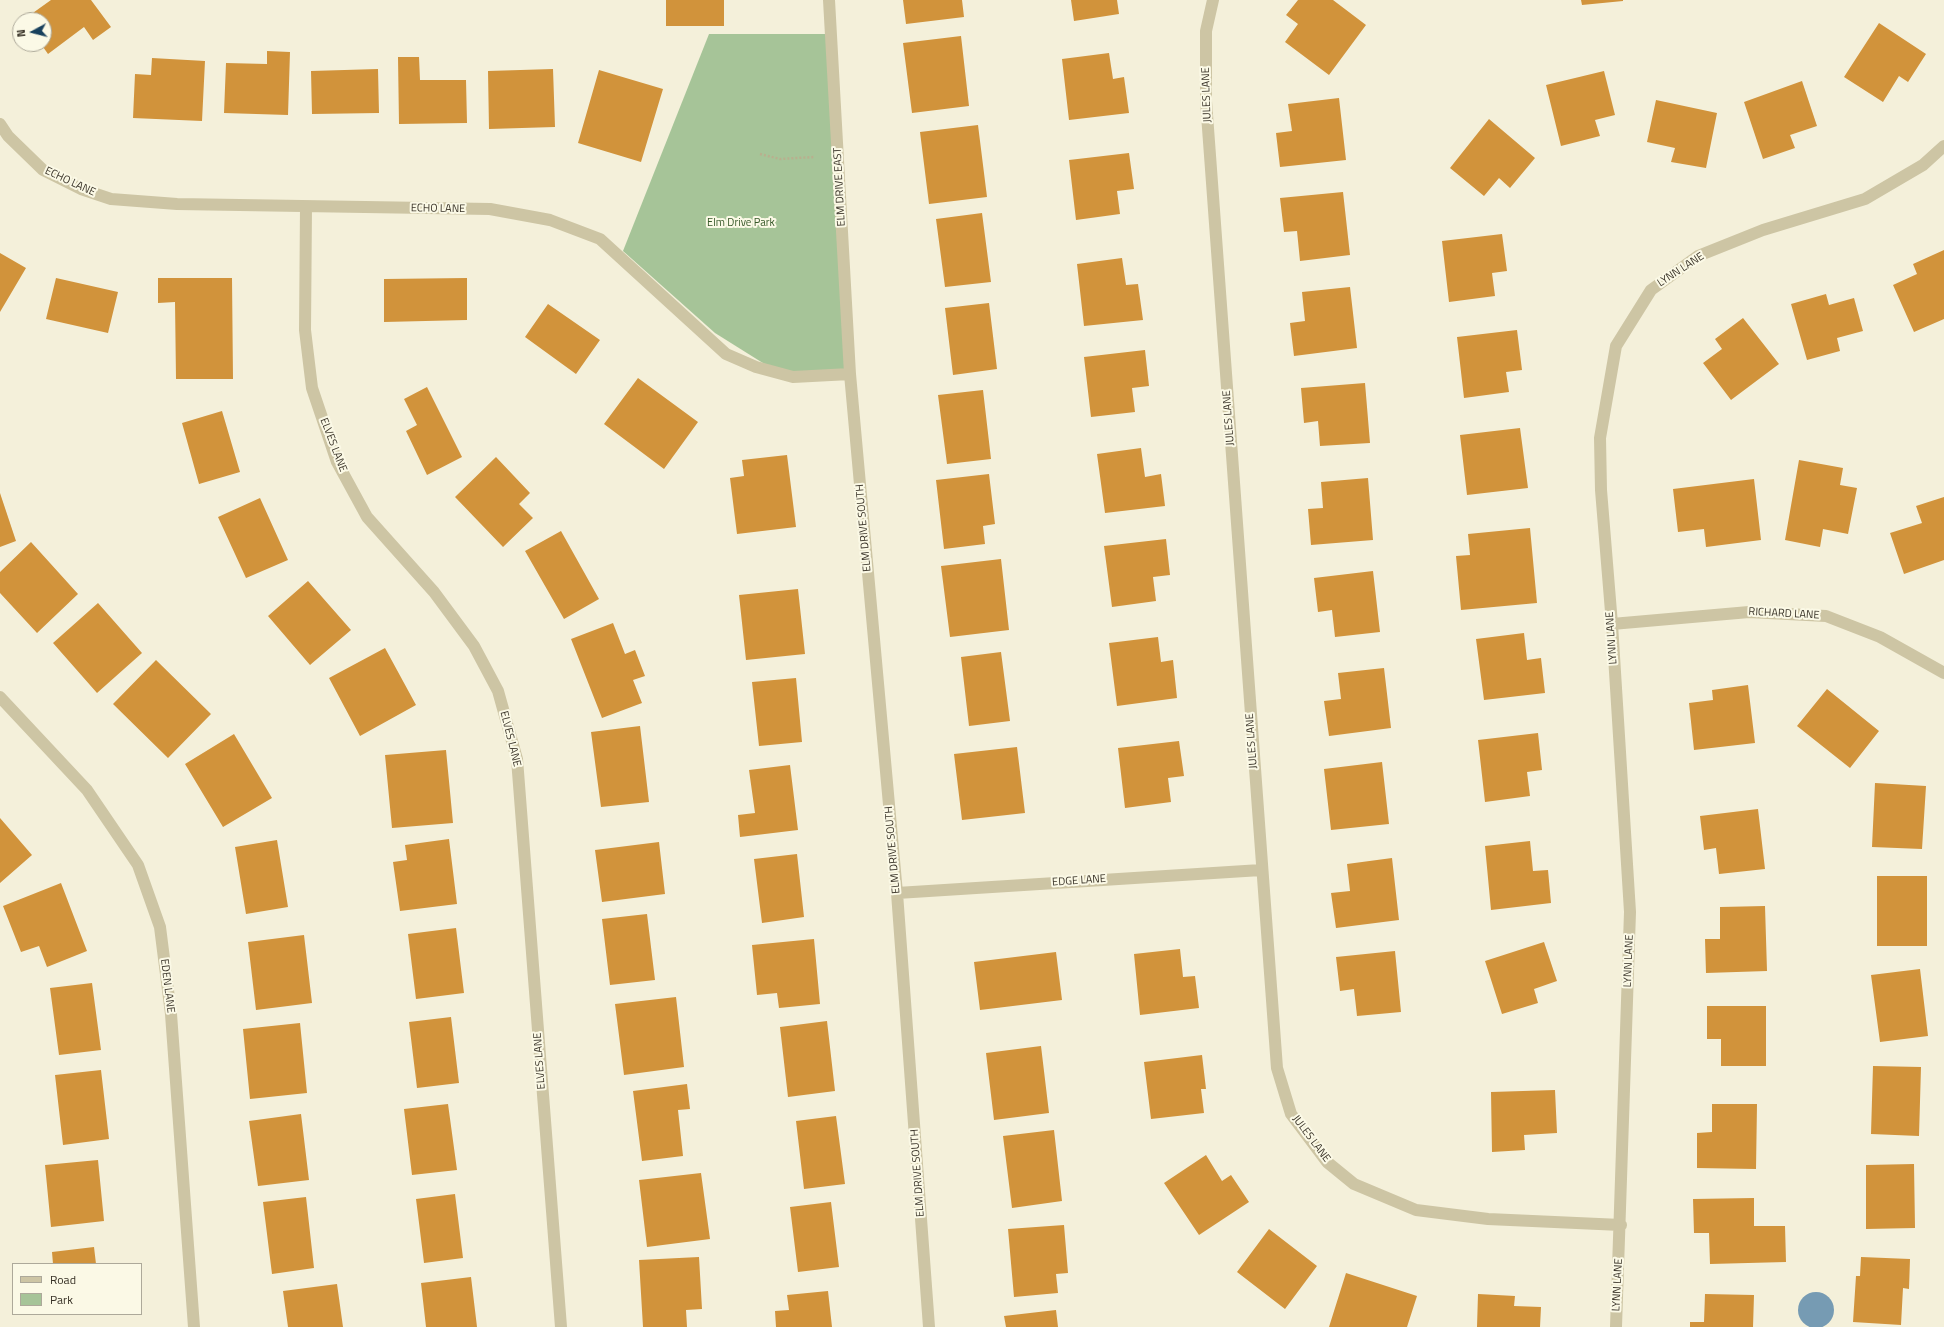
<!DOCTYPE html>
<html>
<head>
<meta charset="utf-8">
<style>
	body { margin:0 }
	#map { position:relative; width:1944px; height:1327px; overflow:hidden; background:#f4f0da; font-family:"Titillium Web",sans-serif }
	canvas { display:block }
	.legend { position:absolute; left:12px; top:1263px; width:130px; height:52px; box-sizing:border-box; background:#fbf9e6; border:1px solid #ada99a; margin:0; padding:5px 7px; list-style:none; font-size:12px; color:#383227 }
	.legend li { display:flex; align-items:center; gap:8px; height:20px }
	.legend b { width:20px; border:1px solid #ada99a }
	.north { position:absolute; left:12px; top:12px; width:40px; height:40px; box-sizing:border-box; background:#fbf9e6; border:1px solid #ada99a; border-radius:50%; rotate:263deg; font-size:11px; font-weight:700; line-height:16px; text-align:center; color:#383227 }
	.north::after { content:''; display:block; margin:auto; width:14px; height:18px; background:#18415d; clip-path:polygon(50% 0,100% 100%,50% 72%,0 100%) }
</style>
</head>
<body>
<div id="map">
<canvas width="1944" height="1327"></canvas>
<ul class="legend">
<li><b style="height:5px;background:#cdc5a4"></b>Road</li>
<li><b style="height:11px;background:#a6c498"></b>Park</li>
</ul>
<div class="north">N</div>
</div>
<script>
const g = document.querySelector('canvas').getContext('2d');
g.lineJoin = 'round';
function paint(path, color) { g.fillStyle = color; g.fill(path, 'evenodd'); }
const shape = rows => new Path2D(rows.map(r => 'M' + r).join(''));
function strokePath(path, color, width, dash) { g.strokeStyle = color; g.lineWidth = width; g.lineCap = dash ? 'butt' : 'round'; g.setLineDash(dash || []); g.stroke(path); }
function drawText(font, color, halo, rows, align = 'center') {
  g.font = font + ' "Titillium Web",sans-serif'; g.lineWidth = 4; g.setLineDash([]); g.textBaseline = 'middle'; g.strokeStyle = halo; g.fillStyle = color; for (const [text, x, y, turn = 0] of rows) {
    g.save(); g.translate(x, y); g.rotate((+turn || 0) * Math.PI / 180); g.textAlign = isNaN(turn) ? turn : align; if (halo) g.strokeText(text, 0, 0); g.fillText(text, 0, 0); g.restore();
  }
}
paint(shape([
	[709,34,829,34,851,371,782,375,715,333,623,251]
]), '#a6c498');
paint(shape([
	'1798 1310a18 18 0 1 1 36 0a18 18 0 1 1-36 0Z'
]), '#769bb3');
paint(shape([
	[51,0,91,0,111,27,93,40,84,27,48,54,41,44,44,44,44,20,23,20],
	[666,0,724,0,724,26,666,26],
	[903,0,962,0,964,17,906,24],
	[1071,0,1117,0,1119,14,1074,21],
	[1298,0,1333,0,1366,25,1329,75,1285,42,1298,24,1286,15],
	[1581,0,1623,0,1623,1,1582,5],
	[1879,23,1926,54,1908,82,1899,76,1883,102,1844,77],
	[961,36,969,106,912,113,903,43],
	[267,51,290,52,288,115,224,113,226,63,267,64],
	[1109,53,1113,79,1124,77,1129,113,1069,120,1062,59],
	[398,57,419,57,420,80,466,80,467,123,399,124],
	[152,58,205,61,202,121,133,118,135,74,151,75],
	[378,69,379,113,312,114,311,71],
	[553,69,555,127,489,129,488,71],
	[599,70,663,89,641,162,578,143],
	[1604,71,1615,115,1595,120,1600,136,1561,146,1546,85],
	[1802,81,1817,126,1790,135,1795,148,1763,159,1744,102],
	[1339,98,1346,160,1280,167,1276,133,1292,131,1288,104],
	[1656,100,1717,113,1706,168,1671,162,1675,148,1647,142],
	[1489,119,1535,158,1510,188,1499,178,1484,196,1450,168],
	[978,125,987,197,929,204,920,132],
	[1129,153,1134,189,1117,191,1120,214,1076,220,1069,160],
	[1343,192,1350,255,1300,261,1297,231,1284,232,1280,198],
	[982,213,991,282,945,287,936,219],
	[1502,234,1507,271,1492,273,1495,296,1449,302,1442,241],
	[1944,250,1944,319,1914,332,1893,285,1917,274,1913,264],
	[0,253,26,268,0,312],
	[1122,258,1126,285,1138,284,1143,320,1084,326,1077,264],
	[56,278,118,292,108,333,46,319],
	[158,278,232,278,233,379,176,379,175,302,158,303],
	[467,278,467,320,384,322,384,279],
	[1350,287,1357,348,1294,356,1290,323,1305,321,1302,292],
	[1826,294,1829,305,1854,298,1863,331,1837,338,1840,351,1807,360,1791,304],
	[989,303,997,369,953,375,945,308],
	[548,304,600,340,576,374,525,337],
	[1743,318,1779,364,1731,400,1703,363,1722,349,1715,339],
	[1517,330,1522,370,1506,372,1509,392,1464,398,1457,337],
	[1145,350,1149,386,1132,388,1135,412,1091,417,1084,357],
	[638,378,698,422,664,469,604,424],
	[1365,383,1370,443,1320,446,1318,421,1304,423,1301,388],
	[427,387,462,457,427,475,406,431,417,425,404,399],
	[983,390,991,459,947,464,938,395],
	[222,411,240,472,199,484,182,423],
	[1520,428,1528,488,1467,495,1460,435],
	[1141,448,1145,477,1161,474,1165,506,1105,513,1097,454],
	[787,455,796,527,737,534,730,478,744,476,742,460],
	[496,457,530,493,519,504,533,518,503,547,455,497],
	[1799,460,1843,468,1840,485,1857,488,1848,534,1823,529,1820,547,1785,540],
	[989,474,995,524,983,526,985,544,944,549,936,480],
	[1368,478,1373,540,1311,545,1308,509,1323,508,1321,482],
	[1754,479,1761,540,1706,547,1704,529,1678,532,1673,489],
	[0,493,16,541,0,547],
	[1944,497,1944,560,1904,574,1890,533,1922,523,1916,506],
	[260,498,288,560,246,578,218,517],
	[1530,528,1537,603,1461,610,1456,556,1470,555,1468,534],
	[561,531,599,599,564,619,525,551],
	[1166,539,1170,575,1153,577,1156,601,1112,607,1104,546],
	[31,542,78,594,37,633,0,593,0,572],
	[1001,559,1009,630,950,637,941,566],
	[1373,571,1380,632,1335,637,1332,610,1318,612,1314,578],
	[308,581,351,630,310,665,268,616],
	[798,589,805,654,746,660,739,595],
	[98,603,142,653,97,693,53,643],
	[613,623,625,654,635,650,645,676,633,680,642,703,602,718,571,639],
	[1524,633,1527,660,1541,658,1545,693,1484,700,1476,639],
	[1158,637,1161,662,1173,660,1177,698,1117,706,1109,643],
	[385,648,416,705,360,736,329,678],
	[1001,652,1010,721,969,726,961,657],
	[156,660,211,714,168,758,113,704],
	[1384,668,1391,728,1329,736,1324,701,1341,699,1338,673],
	[796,678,802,742,759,746,752,682],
	[1748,685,1755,743,1694,750,1689,703,1713,700,1712,690],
	[1827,689,1879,731,1850,768,1797,726],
	[640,726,649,802,601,807,591,732],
	[1538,733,1542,770,1527,772,1530,796,1485,802,1478,740],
	[234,734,272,798,223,827,185,764],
	[1179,741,1184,776,1168,778,1171,802,1125,808,1118,748],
	[1017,747,1025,813,962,820,954,754],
	[446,750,453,823,392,828,385,755],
	[1382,762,1389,824,1331,830,1324,769],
	[790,765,798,830,740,837,738,815,755,813,749,770],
	[1875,783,1926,786,1922,849,1872,847],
	[1758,809,1765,869,1719,874,1716,848,1704,850,1700,816],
	[0,818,32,855,0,883],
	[449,839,457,904,400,911,393,862,407,860,405,845],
	[277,840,288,907,246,914,235,847],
	[1530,841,1533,871,1548,870,1551,903,1491,910,1485,846],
	[659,842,665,894,602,902,595,850],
	[797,854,804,917,762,923,754,859],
	[1392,858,1399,920,1336,928,1331,893,1350,891,1347,864],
	[1877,876,1927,876,1927,946,1877,946],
	[61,883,87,951,47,967,39,946,21,952,3,906],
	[1765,906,1767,971,1706,973,1705,939,1720,939,1720,907],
	[647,914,655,980,610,985,602,919],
	[456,928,464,993,416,999,408,934],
	[304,935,312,1003,256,1010,248,942],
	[814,939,820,1004,779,1008,777,993,757,995,752,945],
	[1544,942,1557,981,1534,989,1538,1003,1502,1014,1485,961],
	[1180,949,1183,977,1195,976,1199,1008,1140,1015,1134,954],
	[1395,951,1401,1012,1357,1016,1354,989,1340,991,1336,957],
	[1056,952,1062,1000,980,1010,974,962],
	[1920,969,1928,1036,1880,1042,1871,975],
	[92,983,101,1050,59,1055,50,988],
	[676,997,684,1067,624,1075,615,1004],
	[1707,1006,1766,1006,1766,1066,1721,1066,1721,1039,1707,1039],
	[451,1017,459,1083,417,1088,409,1022],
	[827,1021,835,1091,788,1097,780,1027],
	[300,1023,307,1093,250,1099,243,1029],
	[1041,1046,1049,1113,994,1120,986,1053],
	[1202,1055,1206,1089,1201,1089,1204,1113,1151,1119,1144,1062],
	[1873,1066,1921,1067,1919,1136,1871,1134],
	[101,1070,109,1139,63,1145,55,1075],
	[687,1084,690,1109,678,1110,683,1156,642,1161,633,1091],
	[1555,1090,1557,1133,1524,1135,1525,1150,1492,1152,1491,1092],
	[448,1104,457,1170,412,1175,404,1109],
	[1712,1104,1757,1104,1756,1169,1697,1168,1697,1133,1712,1132],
	[301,1114,309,1180,258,1186,249,1121],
	[836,1116,845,1184,804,1189,796,1121],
	[1054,1130,1062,1201,1012,1208,1003,1136],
	[1206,1155,1222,1181,1231,1175,1249,1202,1199,1235,1164,1183],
	[98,1160,104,1221,51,1227,45,1165],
	[1914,1164,1915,1228,1866,1229,1866,1165],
	[701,1173,710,1239,647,1247,639,1180],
	[455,1194,463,1258,424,1263,416,1199],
	[306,1197,314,1268,272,1274,263,1202],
	[1754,1198,1754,1226,1785,1226,1786,1262,1710,1264,1709,1233,1694,1233,1693,1199],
	[831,1202,839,1267,798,1272,790,1207],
	[1064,1225,1068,1273,1056,1274,1058,1293,1014,1297,1008,1229],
	[1269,1229,1317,1266,1285,1309,1237,1272],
	[94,1247,96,1264,53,1264,52,1252],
	[699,1257,702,1309,686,1310,687,1327,643,1327,639,1260],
	[1861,1257,1910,1259,1909,1289,1903,1288,1901,1325,1853,1322,1856,1276,1860,1276],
	[1346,1273,1417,1296,1407,1327,1329,1327],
	[471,1277,477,1327,426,1327,421,1283],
	[337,1284,343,1327,288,1327,283,1291],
	[828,1291,832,1327,776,1327,775,1311,789,1310,787,1295],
	[1478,1294,1515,1296,1514,1306,1541,1307,1540,1327,1477,1327],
	[1705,1294,1754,1295,1753,1327,1690,1327,1690,1322,1704,1322],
	[1056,1310,1058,1327,1006,1327,1004,1316]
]), '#d1933b');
strokePath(shape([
	[760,154,780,159,814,157]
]), '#b9af8e', 2.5, [2, 2]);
strokePath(shape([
	[829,0,850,374,897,893,929,1327],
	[1213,0,1206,31,1206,101,1277,1068,1291,1114,1327,1162,1354,1184,1416,1210,1488,1219,1621,1225],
	[0,124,8,136,43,170,81,189,111,199,177,204,490,209,550,220,600,239,726,354,756,367,793,377,850,374],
	[306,207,305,330,312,388,337,462,367,517,434,592,474,646,498,691,517,759,561,1327],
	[1612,624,1749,612,1826,616,1880,637,1944,673],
	[0,697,87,790,138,865,160,927,171,1014,194,1327],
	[897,893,1261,870],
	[1616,1327,1630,912,1612,624,1601,490,1600,438,1616,346,1651,290,1698,256,1763,230,1865,199,1923,165,1944,146]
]), '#cdc5a4', 12);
drawText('11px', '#383227', '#fbf9e6', [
	["JULES LANE",1207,95,-92],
	["ECHO LANE",70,182,25],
	["ELM DRIVE EAST",840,187,-93],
	["ECHO LANE",438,209,1],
	["LYNN LANE",1681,270,-33],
	["JULES LANE",1229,418,-94],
	["ELVES LANE",333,445,69],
	["ELM DRIVE SOUTH",864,528,-95],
	["RICHARD LANE",1784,614,3],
	["LYNN LANE",1612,638,-94],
	["ELVES LANE",510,739,76],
	["JULES LANE",1252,741,-94],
	["ELM DRIVE SOUTH",893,850,-95],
	["EDGE LANE",1079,881,-4],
	["LYNN LANE",1629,961,-88],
	["EDEN LANE",167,986,83],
	["ELVES LANE",540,1061,-94],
	["JULES LANE",1311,1139,53],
	["ELM DRIVE SOUTH",918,1173,-94],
	["LYNN LANE",1618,1285,-87]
]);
drawText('11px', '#365828', '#fbf9e6', [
	["Elm Drive Park",741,223]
]);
</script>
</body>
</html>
